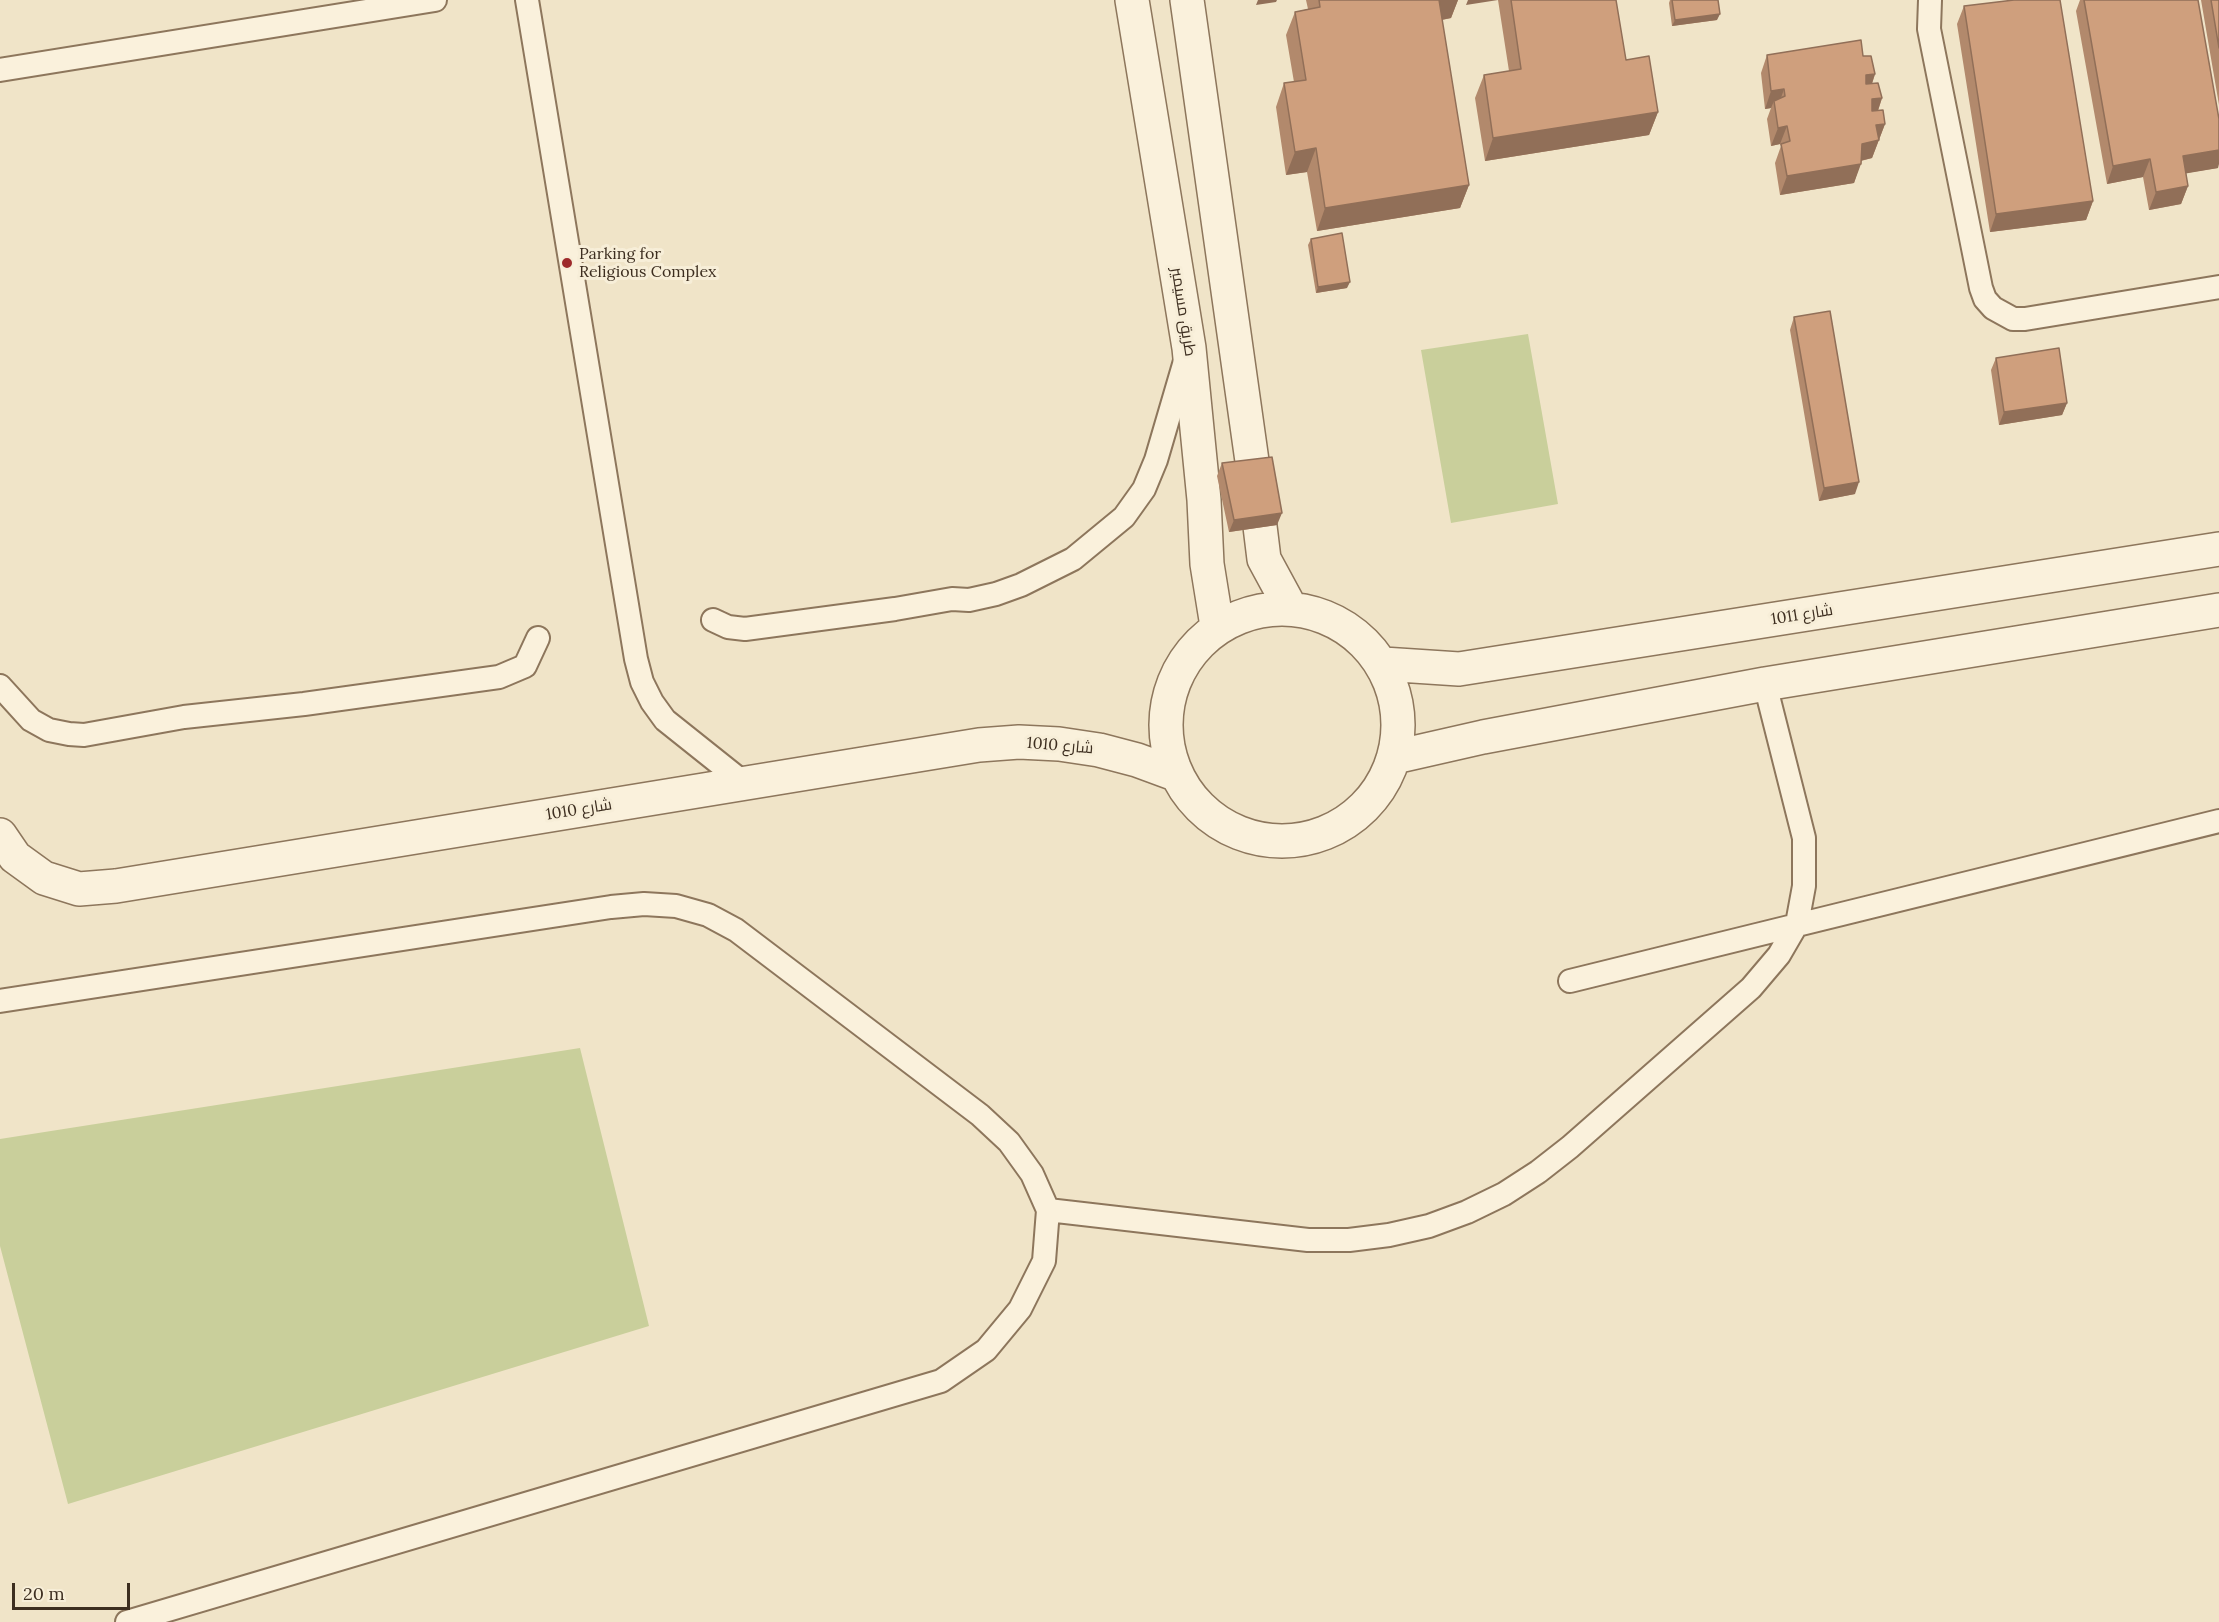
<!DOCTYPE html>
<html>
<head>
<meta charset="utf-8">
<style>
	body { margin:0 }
	#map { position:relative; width:2219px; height:1622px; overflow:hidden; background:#f0e4c8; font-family:Lora,serif }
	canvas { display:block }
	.scale { position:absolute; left:12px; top:1583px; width:118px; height:27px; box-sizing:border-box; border:3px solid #3d2e20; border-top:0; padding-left:8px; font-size:18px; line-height:21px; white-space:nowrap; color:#3d2e20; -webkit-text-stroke:4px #f7eed8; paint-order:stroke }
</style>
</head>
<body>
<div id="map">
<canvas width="2219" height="1622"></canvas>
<div class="scale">20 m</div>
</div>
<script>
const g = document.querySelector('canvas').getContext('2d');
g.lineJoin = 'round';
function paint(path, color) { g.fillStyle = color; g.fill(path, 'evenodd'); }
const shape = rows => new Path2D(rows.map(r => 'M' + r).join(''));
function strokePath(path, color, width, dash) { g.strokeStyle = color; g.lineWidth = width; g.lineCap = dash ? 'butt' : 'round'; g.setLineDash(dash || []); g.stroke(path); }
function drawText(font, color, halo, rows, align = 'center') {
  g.font = font + ' Lora,Cairo,serif'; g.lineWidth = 6; g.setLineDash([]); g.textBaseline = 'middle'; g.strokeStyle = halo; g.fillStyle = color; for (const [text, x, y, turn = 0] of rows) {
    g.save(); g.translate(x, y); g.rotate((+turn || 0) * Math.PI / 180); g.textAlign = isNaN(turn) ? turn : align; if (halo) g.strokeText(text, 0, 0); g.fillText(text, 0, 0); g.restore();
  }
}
paint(shape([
	[1528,334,1558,504,1451,523,1421,350],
	[580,1048,649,1326,68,1504,0,1246,0,1139]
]), '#c9cf9b');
const service = shape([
	[527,0,636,659,642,682,652,702,665,720,744,783],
	[1930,0,1929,29,1981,288,1985,299,1993,308,2013,319,2025,319,2219,287],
	[0,70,435,0],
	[713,620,728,627,745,629,895,609,952,599,969,600,996,594,1021,585,1073,559,1124,517,1144,489,1156,460,1185,361],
	[0,686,31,720,49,730,69,734,84,735,184,717,304,704,499,677,525,666,538,638],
	[1570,981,2219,821],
	[0,1001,611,907,644,904,676,906,708,915,736,930,980,1115,1009,1142,1032,1174,1048,1210,1044,1261,1020,1309,986,1350,941,1381,127,1622],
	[1048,1210,1308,1240,1349,1240,1389,1235,1429,1226,1467,1212,1504,1194,1538,1172,1570,1147,1751,988,1779,955,1797,924,1804,886,1804,838,1765,684]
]);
const minor = shape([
	[1132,0,1189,348,1204,500,1207,564,1217,626],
	[1187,0,1252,461,1264,559,1290,607],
	'1166 725a116 116 0 1 1 232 0a116 116 0 1 1-232 0Z',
	[1383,664,1459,669,2219,549],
	[1395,757,1483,737,1765,684,2219,610],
	[0,835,15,857,44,878,79,889,116,886,979,745,1019,742,1059,744,1099,750,1137,760,1175,774]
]);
strokePath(service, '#8d765c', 26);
strokePath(minor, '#8d765c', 36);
strokePath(service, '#faf1dc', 22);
strokePath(minor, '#faf1dc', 33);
paint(shape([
	[1306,0,1458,0,1451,18,1442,20,1469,185,1460,208,1317,231,1307,172,1286,175,1276,107,1284,83,1294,82,1286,35,1295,12,1308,9],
	[1498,0,1616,0,1626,60,1658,112,1649,135,1485,161,1475,98,1484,75,1509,71],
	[1670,0,1718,0,1717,20,1672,26,1669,3],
	[2080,0,2198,0,2218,168,2186,173,2188,186,2181,204,2149,210,2143,177,2107,184,2076,11],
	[2201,0,2219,0,2219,105],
	[1964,6,2093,201,2086,220,1990,232,1957,24],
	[1767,55,1863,56,1875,74,1872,84,1882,98,1878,111,1885,124,1872,158,1861,161,1854,183,1780,195,1775,163,1781,146,1780,144,1771,146,1767,119,1771,108,1765,109,1761,73],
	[1311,239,1347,288,1316,293,1308,245],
	[1794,317,1855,494,1819,501,1790,330],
	[1996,358,2067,403,2062,415,1999,425,1991,370],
	[1222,463,1277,525,1229,532,1217,476]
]), '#b2896c');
paint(shape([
	[1258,0,1277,0,1276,2,1256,5],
	[1438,0,1458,0,1451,18,1430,22],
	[1468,0,1498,0,1466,5],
	[1720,14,1717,20,1672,26,1675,20],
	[1875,74,1869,92,1860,94,1866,75],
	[1784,89,1778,107,1774,101,1771,108,1765,109,1771,91],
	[1882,98,1876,116,1866,117,1872,99],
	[1658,112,1649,135,1485,161,1493,138],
	[1885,124,1872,158,1855,162,1862,144,1876,125],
	[1787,126,1780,144,1771,146,1778,128],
	[1316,148,1307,172,1286,175,1295,152],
	[2219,150,2219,164,2218,168,2177,175,2183,156],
	[2150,159,2143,177,2107,184,2113,166],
	[1861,164,1854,183,1780,195,1787,176],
	[1469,185,1460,208,1317,231,1325,208],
	[2188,186,2181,204,2149,210,2156,192],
	[2093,201,2086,220,1990,232,1996,214],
	[1350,282,1347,288,1316,293,1318,287],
	[2067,403,2062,415,1999,425,2004,412],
	[1859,482,1855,494,1819,501,1824,488],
	[1282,513,1277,525,1229,532,1234,520]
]), '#916f58');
const building = shape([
	[1319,0,1439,0,1469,185,1325,208,1316,148,1295,152,1284,83,1306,80,1295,12,1320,7,1319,0],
	[1511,0,1616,0,1626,60,1649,56,1658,112,1493,138,1484,75,1521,69,1511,0],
	[1672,0,1718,0,1720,14,1675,20,1672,0],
	[2014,0,2060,0,2093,201,1996,214,1964,6,2014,0],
	[2084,0,2198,0,2219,119,2219,150,2183,156,2188,186,2156,192,2150,159,2113,166,2084,0],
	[2211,0,2219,0,2219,48,2211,0],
	[1861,40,1863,56,1871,56,1875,74,1866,75,1866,84,1878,83,1882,98,1872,99,1872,111,1883,110,1885,124,1876,125,1879,140,1862,144,1861,164,1787,176,1781,144,1790,141,1787,126,1778,128,1774,101,1785,96,1784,89,1771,91,1767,55,1861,40],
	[1342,233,1350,282,1318,287,1311,239,1342,233],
	[1830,311,1859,482,1824,488,1794,317,1830,311],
	[2059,348,2067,403,2004,412,1996,358,2059,348],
	[1272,457,1282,513,1234,520,1222,463,1272,457]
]);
paint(building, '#cf9f7d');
strokePath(building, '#916f58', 1.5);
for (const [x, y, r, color] of [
	[567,263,6,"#9e2a2b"]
]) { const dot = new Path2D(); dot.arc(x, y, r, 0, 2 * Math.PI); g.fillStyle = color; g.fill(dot); strokePath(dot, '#f7eed8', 2); }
drawText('16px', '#3d2e20', '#f7eed8', [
	["Parking for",579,254],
	["Religious Complex",579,272]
], 'left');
drawText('16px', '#3d2e20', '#f7eed8', [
	["طريق مسيمير",1183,312,81],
	["شارع 1011",1802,615,-9],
	["شارع 1010",1060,746,5],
	["شارع 1010",579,810,-9]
]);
</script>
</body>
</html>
